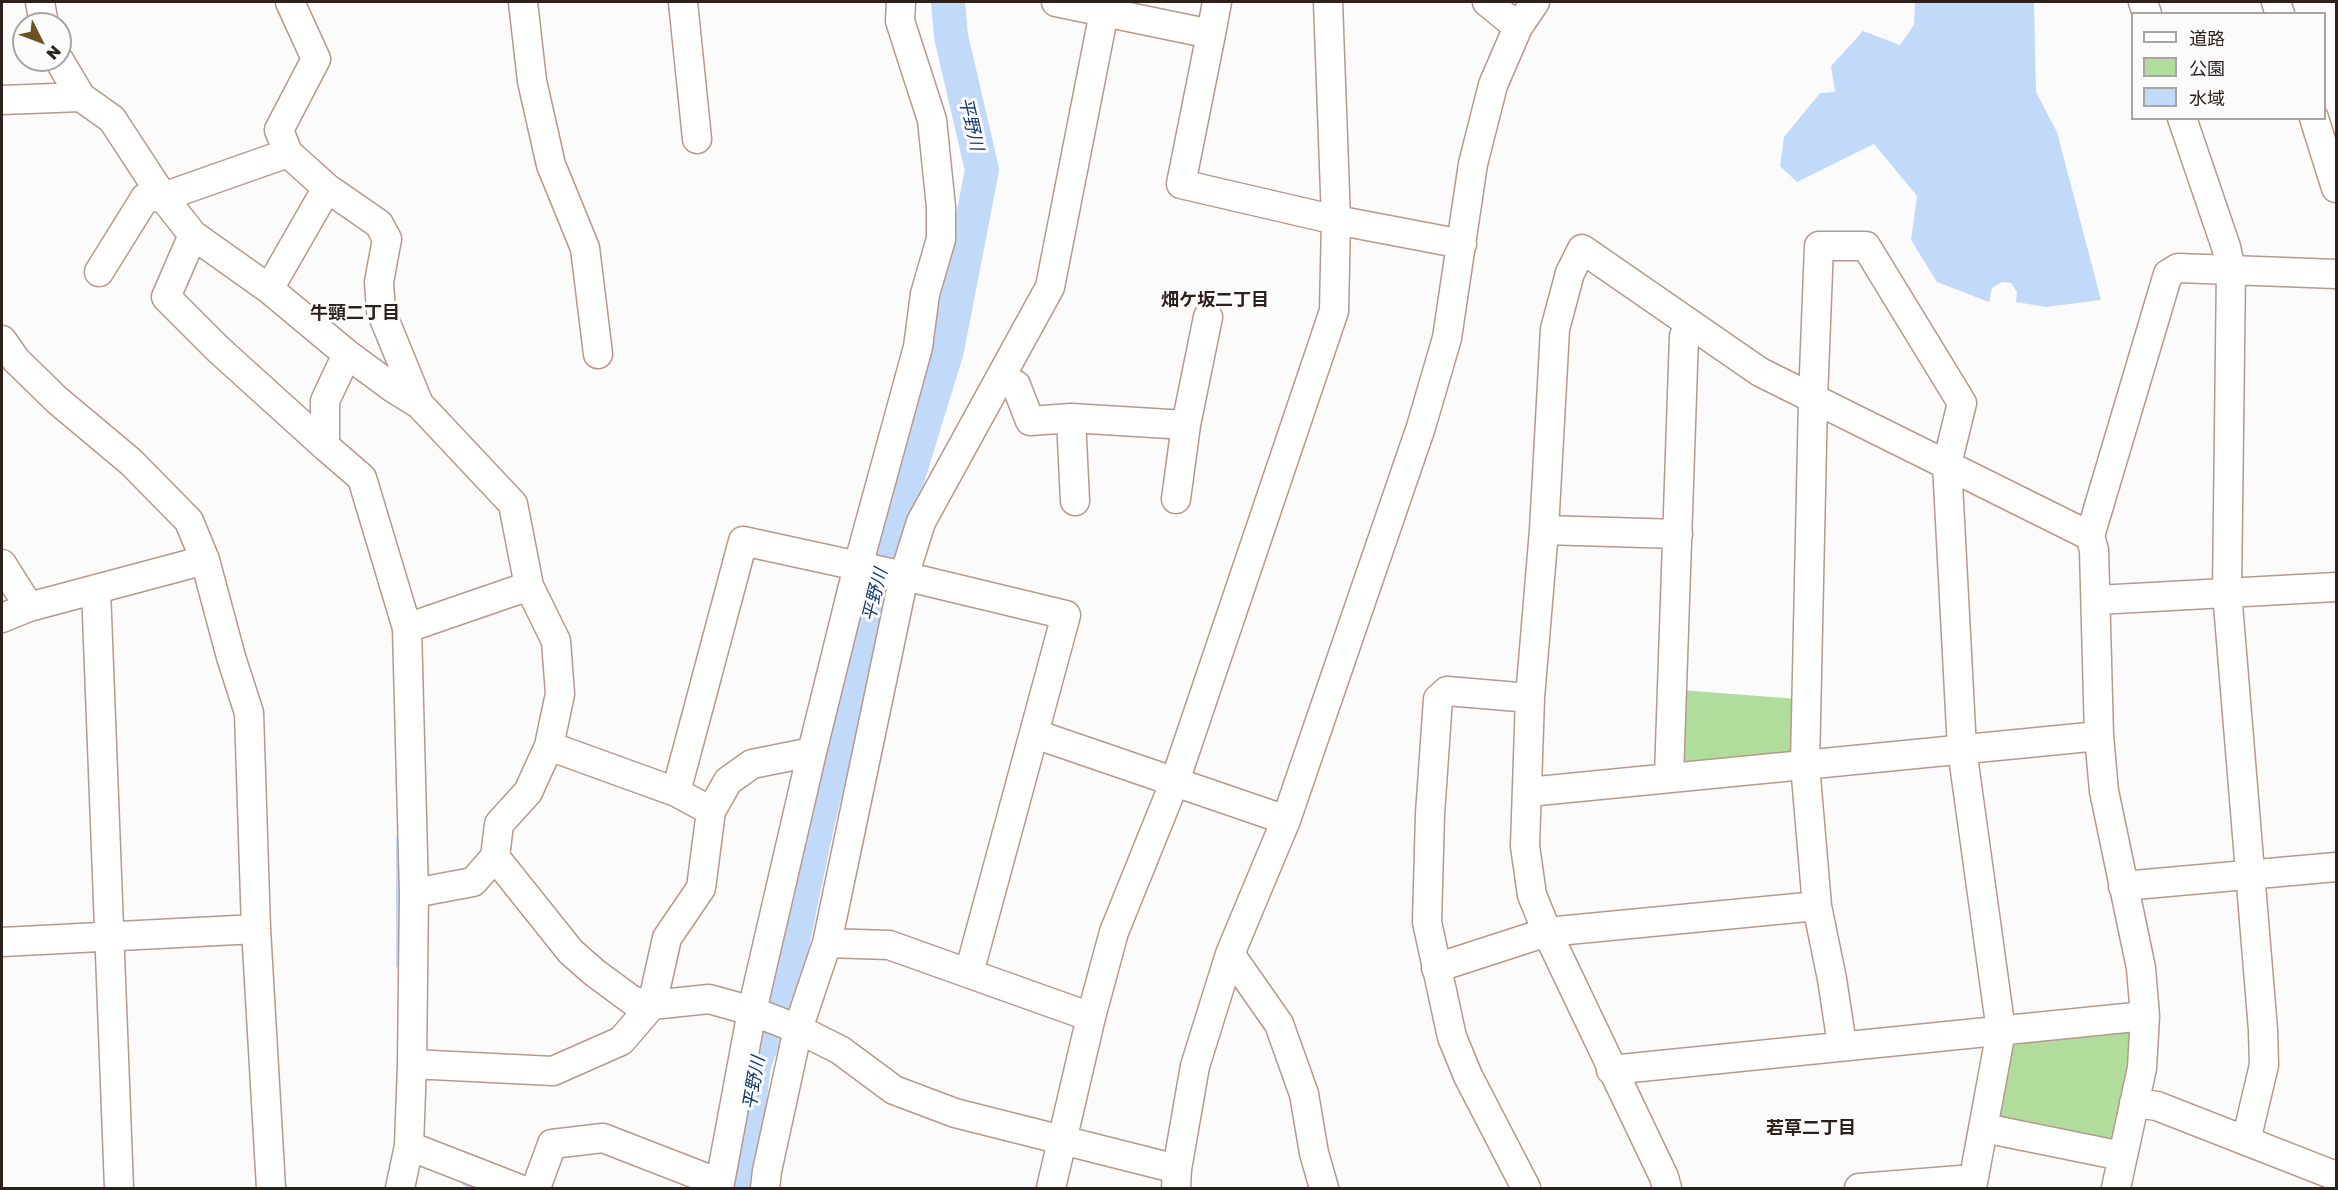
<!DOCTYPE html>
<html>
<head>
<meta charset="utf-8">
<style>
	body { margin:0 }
	#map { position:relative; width:2338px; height:1190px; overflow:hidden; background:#fbfbfb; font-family:"Golos Text","Noto Sans JP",sans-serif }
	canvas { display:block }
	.frame { position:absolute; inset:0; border:3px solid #2e211c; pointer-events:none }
	.legend { position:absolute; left:2131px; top:12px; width:195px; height:108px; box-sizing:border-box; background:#fbfbfb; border:2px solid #a9a4a2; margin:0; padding:8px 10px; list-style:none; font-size:18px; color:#2e211c }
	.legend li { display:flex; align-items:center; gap:12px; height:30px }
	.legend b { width:30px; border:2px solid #a9a4a2 }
	.north { position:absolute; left:12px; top:12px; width:60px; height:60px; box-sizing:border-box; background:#fbfbfb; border:2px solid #a9a4a2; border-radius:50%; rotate:132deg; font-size:16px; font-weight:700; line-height:24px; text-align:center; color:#2e211c }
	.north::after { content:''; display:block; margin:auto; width:21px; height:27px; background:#6b5123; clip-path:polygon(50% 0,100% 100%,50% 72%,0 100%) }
</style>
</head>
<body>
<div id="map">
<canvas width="2338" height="1190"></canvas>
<div class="frame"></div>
<ul class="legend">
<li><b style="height:8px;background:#fff"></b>道路</li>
<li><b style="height:16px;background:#b0dc9c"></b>公園</li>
<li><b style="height:16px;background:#c2dafa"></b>水域</li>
</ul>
<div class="north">N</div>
</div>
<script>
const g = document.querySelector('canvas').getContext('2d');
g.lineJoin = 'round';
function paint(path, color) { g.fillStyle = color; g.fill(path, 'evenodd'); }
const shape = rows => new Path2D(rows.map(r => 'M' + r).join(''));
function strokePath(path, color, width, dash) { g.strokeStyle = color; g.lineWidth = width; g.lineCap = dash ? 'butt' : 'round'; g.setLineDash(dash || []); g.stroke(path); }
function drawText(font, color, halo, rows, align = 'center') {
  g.font = font + ' "Golos Text","Noto Sans JP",sans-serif'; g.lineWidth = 6; g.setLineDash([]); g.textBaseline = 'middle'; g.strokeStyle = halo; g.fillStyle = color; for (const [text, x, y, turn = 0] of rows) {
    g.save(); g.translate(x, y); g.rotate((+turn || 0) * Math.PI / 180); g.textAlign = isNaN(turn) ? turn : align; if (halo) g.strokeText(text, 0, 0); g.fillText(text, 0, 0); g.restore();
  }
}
paint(shape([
	[1681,690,1797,699,1799,753,1683,767],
	[2136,1030,2115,1148,1997,1122,2006,1042]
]), '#b0dc9c');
paint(shape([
	[1915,2,2034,2,2036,92,2057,132,2101,300,2046,307,2016,302,2017,292,2011,283,2002,282,1992,288,1989,302,1937,282,1911,240,1917,196,1874,144,1797,182,1780,166,1784,137,1820,93,1835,92,1831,66,1863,31,1900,45,1914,25]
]), '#c2dafa');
strokePath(shape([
	[399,838,399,965],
	[465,1183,478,1188]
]), '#c2dafa', 6);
strokePath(shape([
	[739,1188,754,1065,785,979,818,821,891,533,947,350,982,170,951,36,948,2]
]), '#c2dafa', 34);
const minor = shape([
	[40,2,44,24],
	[290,2,316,59,279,130,288,153,327,188,269,289,347,354,393,388,419,404,513,504,529,586,556,641,560,694,549,746,528,792,499,824,495,857,571,952,595,973,633,1001,652,1005,709,999,752,1011,798,1029,840,1050,894,1090,955,1113,1177,1169],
	[523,2,532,81,551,165,585,248,598,354],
	[683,2,697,139],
	[1056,2,1211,34,1217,2],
	[1487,2,1518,27],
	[2143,2,2147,14],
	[2276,2,2280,14],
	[1211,34,1181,184,1336,220,1462,244],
	[59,60,81,97,112,119,163,197,193,235,269,289],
	[2,100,81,97],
	[2182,118,2226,247,2231,269,2227,592,2263,1030,2264,1065,2246,1141],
	[2314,118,2336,188],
	[327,188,379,224,387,239,379,282,381,311,419,404],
	[193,235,166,297,219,350,325,446],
	[99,272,145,198,163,197,288,153],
	[2,340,16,360,57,400,131,462,189,521,205,560,231,657,249,713,256,929,271,1188],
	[347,354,325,401,325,446,362,478,407,628,414,893,412,1064,409,1146,400,1188],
	[1000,378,1016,385,1030,421,1071,418,1186,425],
	[1071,418,1075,501],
	[1176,499,1186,425,1208,317],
	[1544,530,1678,534],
	[2,564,29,607],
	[96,589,119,1188],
	[2097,600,2336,587],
	[2,618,29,607,205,560],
	[407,628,529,586],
	[1035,734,1286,820],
	[1669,776,1684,336,1690,325],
	[676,792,743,541,904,576,1066,615,969,973],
	[1528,792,2099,736],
	[711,811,728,781,752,764,812,752],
	[2123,886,2336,867],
	[414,893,473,882,495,857],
	[2,942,256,929],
	[827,943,889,945,1091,1017],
	[1230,954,1279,1024,1304,1094,1314,1153,1324,1188],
	[1436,968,1547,932,1817,906],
	[1842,1045,1832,979,1817,906,1805,765,1813,399,1819,246,1866,246,1962,403,1947,464,1962,749,2001,1031,1972,1188],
	[412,1064,553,1071,621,1041,652,1005,667,938,701,888,711,811,676,792,549,746],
	[1611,1070,2145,1016],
	[2134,1103,2157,1106,2336,1176],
	[1984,1128,2122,1156],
	[409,1146,517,1188],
	[536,1188,552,1144,603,1138,719,1183],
	[719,1188,752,1011,812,752,858,566,918,347,925,294,941,239,941,207,932,120,900,21,901,2],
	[765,1188,767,1171,798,1029,827,943,904,576,921,522,1050,287,1106,2],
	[1051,1188,1091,1017,1114,932,1175,781,1334,311,1336,220,1328,2],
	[1176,1188,1177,1169,1195,1066,1230,954,1286,820,1421,427,1447,338,1473,164,1493,85,1518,27,1535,2],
	[1526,1188,1468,1076,1452,1037,1427,922,1430,814,1438,699,1447,691,1530,698],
	[1667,1188,1664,1177,1547,932,1532,895,1525,846,1530,698,1544,530,1555,329,1570,273,1582,249,1760,372,2090,536],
	[1859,1188,1973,1179],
	[2116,1188,2142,1068,2145,1016,2141,968,2104,791,2099,736,2094,550,2090,536,2168,274,2178,268,2336,274]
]);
strokePath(minor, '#b8988b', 31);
strokePath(minor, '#fff', 28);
drawText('italic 18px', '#143c6c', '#fbfbfb', [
	["平野川",971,124,77],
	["平野川",875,595,-76],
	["平野川",754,1083,-80]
]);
drawText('bold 18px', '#2e211c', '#fbfbfb', [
	["畑ケ坂二丁目",1215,300],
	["牛頸二丁目",355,313],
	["若草二丁目",1811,1128]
]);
</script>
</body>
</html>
